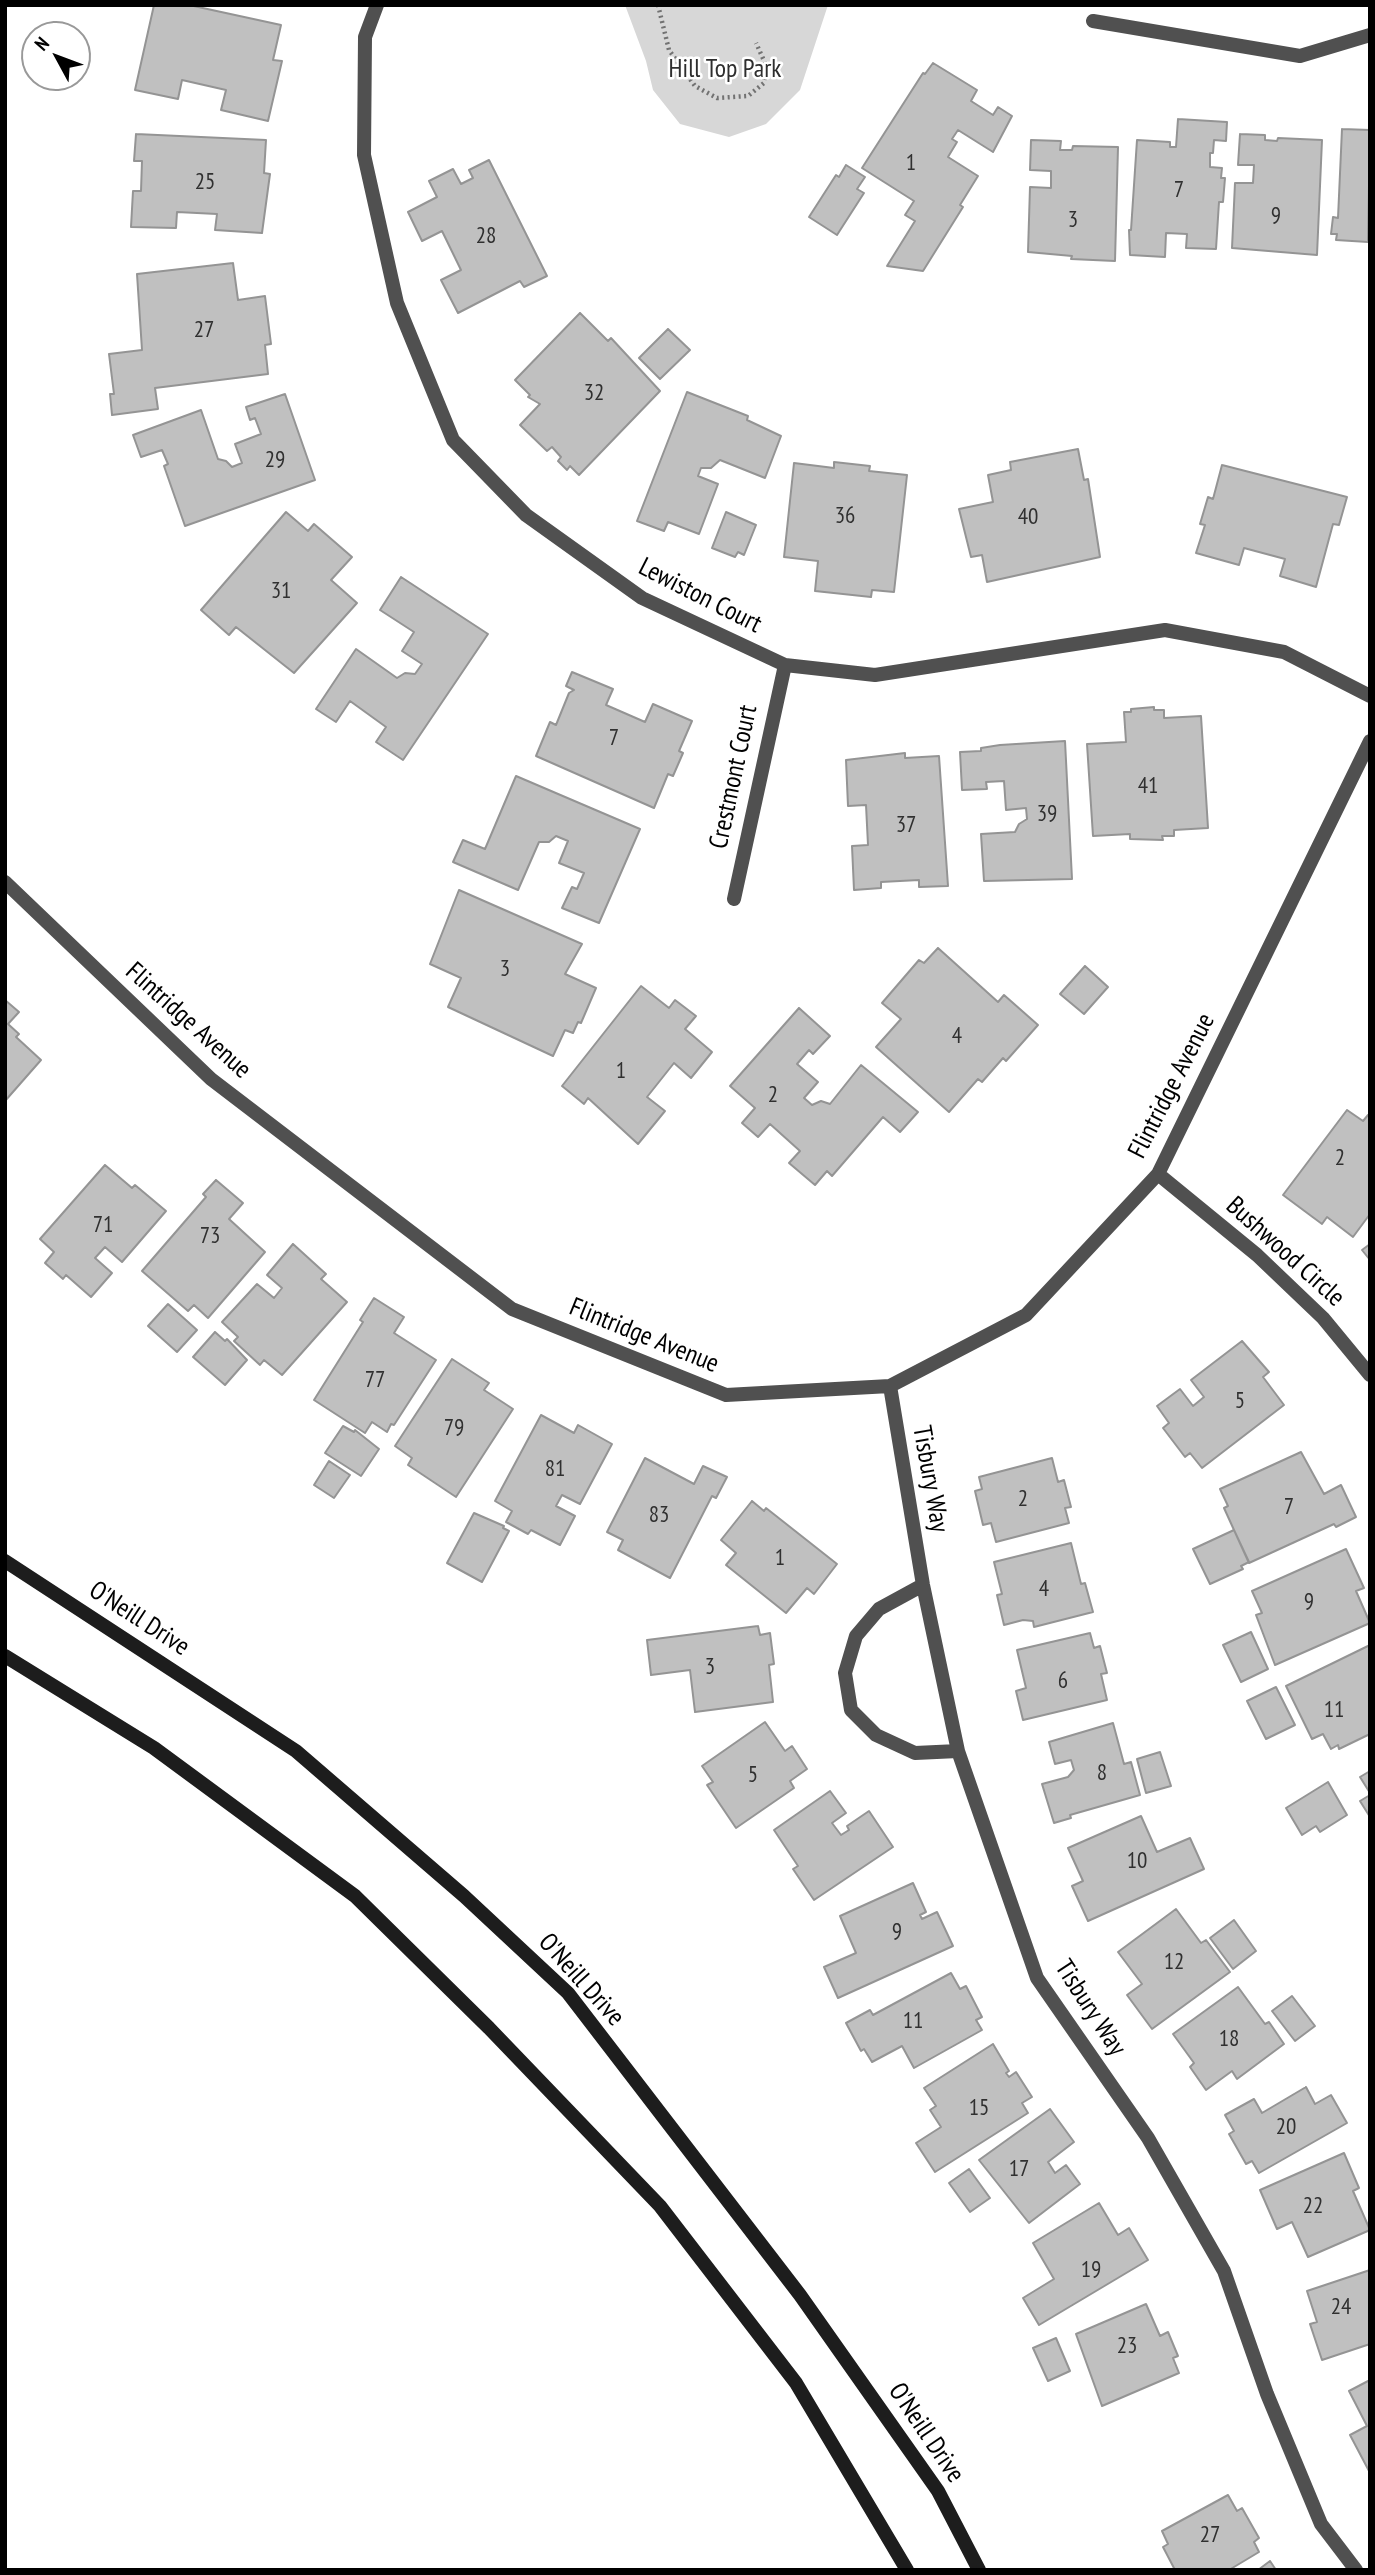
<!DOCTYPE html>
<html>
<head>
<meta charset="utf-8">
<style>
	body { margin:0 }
	#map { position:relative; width:1375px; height:2575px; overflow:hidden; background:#fff; font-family:"PT Sans Narrow",sans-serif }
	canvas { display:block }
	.frame { position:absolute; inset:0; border:7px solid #000; pointer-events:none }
	.north { position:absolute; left:21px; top:21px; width:70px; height:70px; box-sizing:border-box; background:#fff; border:2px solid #999; border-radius:50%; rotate:311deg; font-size:19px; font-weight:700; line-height:28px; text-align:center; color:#000 }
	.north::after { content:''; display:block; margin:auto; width:24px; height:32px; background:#000; clip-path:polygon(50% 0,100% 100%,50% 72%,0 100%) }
</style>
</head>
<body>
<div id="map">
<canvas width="1375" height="2575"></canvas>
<div class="frame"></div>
<div class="north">N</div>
</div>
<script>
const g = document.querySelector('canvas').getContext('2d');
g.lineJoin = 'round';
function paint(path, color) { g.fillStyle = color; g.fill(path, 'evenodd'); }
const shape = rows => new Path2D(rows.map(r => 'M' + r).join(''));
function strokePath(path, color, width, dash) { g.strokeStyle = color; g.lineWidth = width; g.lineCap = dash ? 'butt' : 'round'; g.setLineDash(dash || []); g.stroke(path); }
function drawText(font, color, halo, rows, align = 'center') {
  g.font = font + ' "PT Sans Narrow",sans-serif'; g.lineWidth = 5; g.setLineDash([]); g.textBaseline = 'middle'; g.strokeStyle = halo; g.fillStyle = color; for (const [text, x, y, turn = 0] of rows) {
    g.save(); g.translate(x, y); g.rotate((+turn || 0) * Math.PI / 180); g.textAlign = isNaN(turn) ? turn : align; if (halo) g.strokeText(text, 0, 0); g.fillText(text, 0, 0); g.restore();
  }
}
paint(shape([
	[625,5,828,5,800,90,766,124,729,137,680,124,653,90,646,61]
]), '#d7d7d7');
const building = shape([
	[154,5,189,5,281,25,273,60,282,61,268,121,221,110,226,90,182,80,178,99,135,90,154,5],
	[933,63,977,90,971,101,993,115,998,107,1012,116,993,152,958,130,952,139,957,142,948,157,978,176,960,205,963,207,923,271,887,266,915,221,905,215,914,201,862,168,923,73,925,74,933,63],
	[1178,119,1227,122,1226,141,1214,140,1213,153,1210,153,1210,167,1222,168,1221,178,1225,178,1223,202,1219,202,1216,249,1186,248,1187,234,1166,233,1165,257,1130,255,1129,230,1131,230,1137,140,1170,142,1170,147,1176,147,1178,119],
	[1342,129,1370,130,1368,242,1336,240,1337,234,1331,234,1333,217,1338,218,1342,129],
	[136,134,266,140,264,173,270,174,262,233,215,230,217,214,177,212,176,228,131,227,133,191,141,191,142,161,134,161,136,134],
	[1240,134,1265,135,1265,140,1277,141,1278,138,1322,140,1317,255,1232,248,1235,183,1253,183,1254,165,1238,165,1240,134],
	[1031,140,1061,141,1060,150,1072,150,1073,146,1118,147,1115,261,1071,259,1072,256,1028,252,1030,187,1051,188,1051,171,1030,170,1031,140],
	[489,160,547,276,524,287,520,281,458,313,441,280,461,270,442,231,422,241,408,212,437,197,429,181,453,169,461,184,473,178,469,170,489,160],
	[846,165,865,177,857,189,864,193,837,235,809,217,836,175,839,177,846,165],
	[233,263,238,300,265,296,271,344,265,345,268,374,155,388,158,409,112,415,110,394,114,394,109,354,142,350,137,274,233,263],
	[580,313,608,341,611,338,660,391,579,475,570,466,567,470,558,461,561,457,552,447,547,451,520,425,540,404,528,397,530,395,515,380,580,313],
	[668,329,690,350,660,379,639,358,668,329],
	[687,392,748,416,747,420,781,436,765,478,720,460,711,468,701,468,698,476,718,484,699,534,668,522,664,531,637,521,687,392],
	[285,394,315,480,185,526,164,466,168,464,162,450,141,457,133,435,201,410,218,459,226,461,232,467,242,463,235,444,261,434,255,418,250,420,246,407,285,394],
	[1078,449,1084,480,1088,479,1100,557,987,582,982,555,971,557,959,509,993,502,988,475,1011,470,1010,462,1078,449],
	[834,462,870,466,869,471,907,475,894,592,872,590,871,597,815,591,818,561,784,557,794,463,834,468,834,462],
	[1222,465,1347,497,1339,525,1333,524,1316,587,1280,576,1285,559,1244,548,1239,565,1196,553,1205,525,1200,524,1208,497,1213,499,1222,465],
	[286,512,308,531,314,524,352,557,331,580,357,603,294,673,236,627,229,635,201,610,286,512],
	[726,512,756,525,744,555,738,552,735,557,712,548,726,512],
	[401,577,488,634,403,760,376,742,386,727,350,701,336,722,316,709,356,649,397,678,405,673,415,674,422,664,402,651,414,632,380,610,401,577],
	[572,672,613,689,606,705,645,722,653,704,692,721,679,751,683,753,673,776,668,774,654,808,536,756,550,722,556,725,569,693,574,690,566,686,572,672],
	[1154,707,1154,710,1164,710,1164,718,1201,716,1208,828,1174,830,1174,836,1162,836,1163,840,1130,839,1130,834,1093,836,1087,744,1126,742,1124,712,1131,712,1131,709,1154,707],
	[1065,741,1072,879,984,881,981,834,1015,832,1019,824,1027,819,1026,808,1006,810,1004,781,986,782,987,789,962,790,960,752,981,751,981,748,1000,745,1065,741],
	[905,753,905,758,939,756,948,886,919,887,919,880,881,882,881,888,854,890,852,846,868,845,866,805,848,806,846,760,905,753],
	[516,776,640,829,599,923,562,908,572,887,577,889,584,873,559,863,568,841,556,836,549,842,539,842,518,890,453,862,463,840,485,849,516,776],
	[459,890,582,944,565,974,596,988,581,1023,578,1022,573,1033,565,1030,553,1056,448,1007,461,978,430,964,459,890],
	[938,948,998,1002,1004,995,1038,1025,1006,1061,1003,1058,982,1082,978,1079,949,1112,876,1047,901,1019,882,1003,919,960,924,963,938,948],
	[1085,966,1108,987,1084,1014,1060,994,1085,966],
	[641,986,669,1008,675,1000,696,1016,685,1029,712,1052,691,1078,674,1063,647,1097,665,1111,638,1144,588,1098,584,1104,562,1086,641,986],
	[5,1000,19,1012,8,1024,19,1034,16,1037,41,1060,5,1101,5,1000],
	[799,1008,830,1036,813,1054,809,1050,797,1064,818,1082,804,1098,812,1105,821,1101,830,1104,861,1065,918,1112,900,1132,883,1117,832,1176,827,1171,815,1185,789,1163,800,1151,770,1124,758,1137,742,1123,755,1108,730,1086,799,1008],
	[1347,1110,1363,1121,1368,1115,1370,1116,1370,1214,1353,1237,1327,1217,1322,1224,1283,1195,1347,1110],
	[105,1165,132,1188,135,1185,166,1211,122,1262,105,1247,95,1258,112,1273,91,1297,66,1275,63,1279,45,1263,54,1252,40,1239,105,1165],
	[216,1180,243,1203,229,1219,265,1252,208,1318,194,1305,188,1311,142,1271,206,1197,203,1194,216,1180],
	[293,1244,326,1274,321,1279,347,1302,282,1375,264,1360,260,1365,234,1341,238,1337,222,1322,257,1284,274,1298,282,1288,267,1275,293,1244],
	[1370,1244,1370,1260,1362,1250,1370,1244],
	[374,1298,404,1317,394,1333,436,1360,394,1425,391,1424,387,1432,372,1422,365,1433,314,1400,363,1322,360,1320,374,1298],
	[168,1304,197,1330,177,1352,148,1326,168,1304],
	[215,1332,225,1341,227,1339,247,1360,225,1385,193,1357,215,1332],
	[1242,1341,1269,1372,1263,1377,1284,1405,1202,1468,1190,1453,1185,1457,1163,1428,1169,1423,1157,1406,1180,1389,1193,1406,1204,1397,1191,1380,1242,1341],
	[452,1359,489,1383,484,1390,513,1409,456,1497,408,1465,412,1458,395,1446,452,1359],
	[541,1415,574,1433,578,1425,612,1444,580,1504,562,1495,556,1506,575,1516,560,1545,531,1530,528,1534,506,1522,512,1511,495,1501,541,1415],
	[343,1426,354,1432,355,1430,379,1449,361,1476,325,1453,343,1426],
	[1301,1452,1324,1494,1341,1485,1356,1517,1336,1527,1334,1524,1249,1563,1224,1508,1228,1506,1220,1489,1301,1452],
	[645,1458,694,1484,703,1466,727,1477,716,1498,712,1496,670,1578,618,1550,623,1540,607,1532,645,1458],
	[1052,1458,1058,1482,1064,1480,1071,1507,1065,1508,1069,1523,996,1542,991,1523,983,1525,975,1491,982,1489,979,1477,1052,1458],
	[329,1461,350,1475,334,1498,314,1485,329,1461],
	[752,1501,764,1511,766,1508,837,1564,814,1594,807,1588,786,1613,726,1565,736,1553,721,1540,752,1501],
	[474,1513,504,1526,503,1528,509,1531,482,1582,447,1563,474,1513],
	[1234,1530,1249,1562,1241,1566,1243,1569,1210,1584,1193,1549,1234,1530],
	[1071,1543,1081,1584,1085,1583,1093,1612,1034,1627,1033,1621,1023,1620,1004,1625,997,1595,1002,1594,994,1562,1071,1543],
	[1346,1549,1364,1588,1356,1591,1370,1623,1275,1665,1256,1615,1262,1613,1252,1591,1346,1549],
	[758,1626,760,1635,770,1633,774,1664,769,1665,773,1702,695,1712,690,1670,651,1675,647,1640,758,1626],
	[1251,1632,1268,1669,1241,1682,1223,1645,1251,1632],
	[1090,1633,1094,1648,1100,1646,1107,1673,1101,1674,1107,1700,1023,1720,1016,1691,1026,1688,1017,1650,1090,1633],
	[1370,1645,1370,1734,1339,1749,1338,1745,1331,1749,1323,1734,1312,1739,1286,1686,1370,1645],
	[1276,1687,1295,1725,1266,1739,1247,1701,1276,1687],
	[765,1722,785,1751,792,1746,807,1769,790,1781,794,1788,736,1828,707,1785,713,1782,702,1766,765,1722],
	[1113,1723,1124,1764,1131,1762,1140,1795,1070,1815,1071,1818,1054,1823,1042,1784,1068,1777,1074,1770,1071,1760,1055,1764,1049,1742,1113,1723],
	[1160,1752,1171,1786,1146,1793,1137,1759,1160,1752],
	[1370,1771,1370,1793,1360,1777,1370,1771],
	[1328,1782,1347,1815,1320,1832,1316,1826,1302,1835,1286,1808,1328,1782],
	[830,1791,846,1813,832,1823,841,1835,849,1830,847,1826,869,1811,893,1847,814,1900,793,1869,798,1866,774,1830,830,1791],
	[1370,1795,1370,1817,1360,1801,1370,1795],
	[1141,1816,1157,1852,1190,1838,1204,1869,1088,1921,1072,1886,1083,1881,1068,1848,1141,1816],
	[913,1883,926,1912,920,1915,922,1919,937,1912,953,1946,838,1998,824,1967,856,1953,840,1916,913,1883],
	[1176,1909,1201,1943,1206,1940,1230,1972,1152,2029,1127,1995,1142,1984,1118,1952,1176,1909],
	[1234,1920,1256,1951,1233,1969,1210,1938,1234,1920],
	[951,1973,960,1989,966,1986,982,2017,976,2020,982,2030,914,2068,902,2046,872,2062,864,2049,861,2051,846,2023,870,2010,873,2015,951,1973],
	[1238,1987,1265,2024,1269,2022,1284,2044,1237,2079,1232,2071,1206,2090,1190,2067,1194,2063,1173,2034,1238,1987],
	[1292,1996,1315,2026,1295,2041,1272,2011,1292,1996],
	[993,2044,1009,2071,1006,2073,1009,2077,1016,2072,1032,2097,1022,2103,1028,2113,935,2172,916,2143,941,2127,930,2110,936,2106,924,2088,993,2044],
	[1306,2087,1315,2104,1331,2095,1347,2123,1259,2173,1252,2161,1246,2164,1229,2134,1234,2131,1225,2115,1254,2099,1262,2113,1306,2087],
	[1050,2109,1074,2142,1048,2162,1055,2173,1066,2165,1080,2184,1029,2223,979,2160,1050,2109],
	[1344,2153,1359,2188,1353,2191,1370,2230,1308,2257,1292,2222,1277,2229,1260,2190,1344,2153],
	[969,2169,990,2198,970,2212,949,2183,969,2169],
	[1099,2203,1118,2235,1129,2228,1148,2260,1039,2325,1023,2298,1054,2279,1033,2243,1099,2203],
	[1370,2270,1370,2344,1322,2360,1310,2324,1317,2322,1307,2291,1370,2270],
	[1146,2304,1160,2336,1168,2332,1178,2356,1173,2358,1179,2373,1102,2406,1076,2334,1146,2304],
	[1056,2338,1070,2371,1048,2381,1033,2348,1056,2338],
	[1370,2380,1370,2471,1369,2471,1350,2435,1367,2426,1349,2391,1370,2380],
	[1228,2495,1237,2511,1242,2508,1259,2538,1254,2542,1259,2552,1229,2570,1175,2570,1163,2547,1168,2544,1162,2531,1228,2495],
	[1270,2561,1276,2570,1258,2570,1270,2561]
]);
paint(building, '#c0c0c0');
strokePath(building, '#949494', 2);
strokePath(shape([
	[658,5,669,50,695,86,717,98,748,96,764,83,766,65,756,43]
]), '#727272', 4.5, [2, 3.5]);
strokePath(shape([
	[377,5,365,37,364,155,397,303,453,440,526,515,642,598,785,665,875,675,1165,630,1284,652,1370,696],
	[1093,21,1300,56,1370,35],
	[5,882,211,1079,512,1309,726,1395,890,1386,1026,1315,1158,1174,1370,741],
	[734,899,785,665],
	[1158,1174,1257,1255,1323,1318,1370,1375],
	[890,1386,923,1585,958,1751,1037,1978,1148,2138,1224,2271,1267,2394,1321,2524,1356,2570],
	[923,1585,879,1609,856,1636,845,1673,851,1710,876,1735,915,1753,958,1751]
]), '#505050', 14);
strokePath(shape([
	[5,1561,296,1751,464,1896,568,1993,800,2295,938,2491,979,2570],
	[5,1656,154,1748,355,1896,489,2028,660,2206,796,2383,907,2570]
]), '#1d1d1d', 14);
drawText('23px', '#303030', null, [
	["1",911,163],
	["25",205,182],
	["7",1179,190],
	["9",1276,216],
	["3",1073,220],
	["28",486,236],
	["27",204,330],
	["32",594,393],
	["29",275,460],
	["36",845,516],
	["40",1028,517],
	["31",281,591],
	["7",614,738],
	["41",1148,786],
	["39",1047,814],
	["37",906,825],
	["3",505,969],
	["4",957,1036],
	["1",621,1071],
	["2",773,1095],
	["2",1340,1158],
	["71",103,1225],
	["73",210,1236],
	["77",375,1380],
	["5",1240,1401],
	["79",454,1428],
	["81",555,1469],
	["2",1023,1499],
	["7",1289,1507],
	["83",659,1515],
	["1",780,1558],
	["4",1044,1589],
	["9",1309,1602],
	["3",710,1667],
	["6",1063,1681],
	["11",1334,1710],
	["8",1102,1773],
	["5",753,1775],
	["10",1137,1861],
	["9",897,1932],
	["12",1174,1962],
	["11",913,2021],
	["18",1229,2039],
	["15",979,2108],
	["20",1286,2127],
	["17",1019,2169],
	["22",1313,2206],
	["19",1091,2270],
	["24",1341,2307],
	["23",1127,2346],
	["27",1210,2535]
]);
drawText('26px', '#2e2e2e', '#fff', [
	["Hill Top Park",725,70]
]);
drawText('26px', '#000', '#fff', [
	["Lewiston Court",700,596,27],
	["Crestmont Court",734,777,-78],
	["Flintridge Avenue",188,1021,42],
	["Flintridge Avenue",1172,1086,-63],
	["Bushwood Circle",1285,1252,42],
	["Flintridge Avenue",644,1336,22],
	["Tisbury Way",930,1479,80],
	["O'Neill Drive",139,1619,33],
	["O'Neill Drive",581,1980,48],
	["Tisbury Way",1090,2008,57],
	["O'Neill Drive",926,2433,56]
]);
</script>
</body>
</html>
